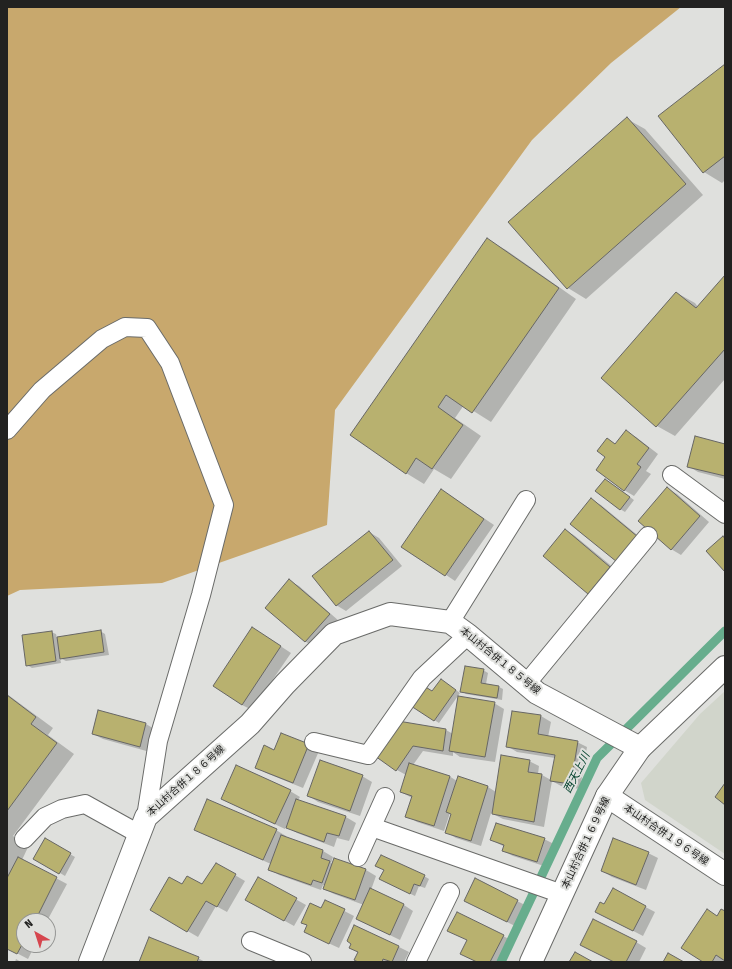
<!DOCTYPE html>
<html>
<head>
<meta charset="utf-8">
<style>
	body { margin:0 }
	#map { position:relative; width:732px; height:969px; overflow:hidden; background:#dfe0dd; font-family:"Fira Sans Condensed",sans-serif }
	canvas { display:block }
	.frame { position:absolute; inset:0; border:8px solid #222221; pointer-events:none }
	.north { position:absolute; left:16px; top:913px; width:40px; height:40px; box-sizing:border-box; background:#dfe0dd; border:1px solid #939492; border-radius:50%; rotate:321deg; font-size:11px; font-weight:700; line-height:16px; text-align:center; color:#222221 }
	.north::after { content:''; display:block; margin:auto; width:14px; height:18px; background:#d6464e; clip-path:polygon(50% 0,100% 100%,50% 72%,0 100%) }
</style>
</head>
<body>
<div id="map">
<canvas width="732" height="969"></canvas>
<div class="frame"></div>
<div class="north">N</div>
</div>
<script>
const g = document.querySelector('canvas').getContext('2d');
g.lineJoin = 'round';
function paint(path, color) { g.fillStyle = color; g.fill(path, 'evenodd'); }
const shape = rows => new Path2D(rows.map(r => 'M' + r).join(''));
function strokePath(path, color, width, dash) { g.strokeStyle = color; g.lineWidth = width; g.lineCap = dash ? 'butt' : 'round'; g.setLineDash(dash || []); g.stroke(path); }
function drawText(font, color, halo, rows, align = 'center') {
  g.font = font + ' "Fira Sans Condensed","Noto Sans JP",sans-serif'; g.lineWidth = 4; g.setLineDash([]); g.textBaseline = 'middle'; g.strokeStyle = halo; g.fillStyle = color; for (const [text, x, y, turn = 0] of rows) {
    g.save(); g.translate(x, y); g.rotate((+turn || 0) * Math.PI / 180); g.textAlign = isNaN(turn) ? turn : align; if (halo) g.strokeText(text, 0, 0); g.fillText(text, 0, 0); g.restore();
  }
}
paint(shape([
	[725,691,725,854,645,800,641,783,700,714]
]), '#d1d5cb');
paint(shape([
	[7,7,681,7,611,63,532,140,335,410,327,525,162,583,20,590,7,596]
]), '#c8a86d');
paint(shape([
	[725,65,725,180,722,183,704,172],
	[627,119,645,129,703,195,586,299,568,288],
	[488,240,506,250,576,299,491,422,464,405,455,418,481,436,451,479,434,469,424,484,406,473],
	[725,277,725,379,675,436,657,426,602,378,677,293,695,303,698,307],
	[626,432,636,437,658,454,646,471,651,474,634,496,624,490,607,457,607,439,616,444],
	[725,445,725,479,698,472,688,466],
	[606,480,634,500,625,512,620,509],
	[667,488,677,494,709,522,681,555,671,549],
	[441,490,451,496,494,525,455,581,403,546],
	[591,500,601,505,647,543,572,524],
	[566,530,575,536,620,573,598,599,589,593,544,556],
	[369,532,379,538,402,566,346,611,336,605],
	[290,581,299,586,339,621,316,647,306,642,267,608],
	[253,628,291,653,252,710,242,705],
	[100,631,105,634,109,655,66,661,60,658,61,663,32,668,27,665,51,632,56,634,57,638],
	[483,670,488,673,486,684,499,687,503,689,502,700,466,694,462,691],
	[446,683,460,693,439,723,412,706],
	[7,694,53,728,48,735,74,754,13,836,29,845,22,860,67,884,47,921,24,921,24,945,35,945,28,959,7,948],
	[494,703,504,709,495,762,460,757,453,752,453,756,423,751,413,765,449,776,457,781,488,787,496,792,529,761,539,766,538,774,542,775,551,780,555,758,517,752,507,746,541,716,551,722,548,737,577,742,587,747,580,789,561,786,552,781,544,827,503,819,491,813,481,846,456,838,446,832,452,814,450,813,444,831,417,822,407,816,412,798,401,792,406,775,397,770,399,722,446,730,453,734],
	[99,712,146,724,156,730,150,752,103,739,93,734],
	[282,734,319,751,303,788,266,773,256,767,275,751],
	[362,776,372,782,360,816,318,802,309,796],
	[290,791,300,797,298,800,346,817,356,823,349,841,337,838,334,847,297,833,286,827,285,829,232,804,222,799],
	[195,829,276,830,286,836,285,838,323,851,333,857,331,863,333,864,335,859,366,870,376,876,371,890,404,905,413,911,400,940,367,924,357,919,364,905,334,894,324,889,325,885,323,885,321,890,279,875,269,869,271,864,205,835],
	[544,839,554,844,547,867,513,856,503,851,505,847,491,840],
	[45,840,75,857,65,876,35,858],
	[648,853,658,858,646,890,612,877,602,871],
	[216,864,245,881,227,912,216,906,198,937,151,910,183,885,203,886],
	[424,876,429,879,425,888,419,886,415,896,385,882],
	[258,878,306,905,294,926,247,900],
	[613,890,655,912,643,936,606,917,605,906],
	[325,901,354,916,339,948,315,937,305,932,321,909],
	[465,901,517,901,527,906,517,927],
	[725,912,725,962,705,962,718,917],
	[503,936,513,941,503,962,477,962,471,959],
	[636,942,646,948,639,962,615,962],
	[399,947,409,952,404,962,359,962],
	[198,958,205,962,140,962],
	[16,959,21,962,15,962]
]), '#0003');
strokePath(shape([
	[501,962,597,758,725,631]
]), '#67ad8d', 9);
const building = shape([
	[725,64,725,156,703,173,658,116,725,64],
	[627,117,686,184,567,289,508,222,627,117],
	[487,238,559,288,472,413,446,395,438,407,463,425,432,469,416,458,406,474,350,435,487,238],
	[725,275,725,349,656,427,601,378,676,292,696,308,725,275],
	[626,430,649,448,637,464,641,467,624,491,596,470,605,457,597,451,607,438,615,444,626,430],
	[695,436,725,444,725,476,687,467,695,436],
	[605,479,630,497,620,510,595,491,605,479],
	[667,487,700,516,671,550,638,521,667,487],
	[441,489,484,519,445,576,401,547,441,489],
	[591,498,638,537,617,562,570,524,591,498],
	[565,529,610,567,588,594,543,556,565,529],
	[369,531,393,560,336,606,312,576,369,531],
	[723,536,725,539,725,572,706,551,723,536],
	[289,579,330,614,305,642,265,608,289,579],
	[252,627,281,646,242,705,213,686,252,627],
	[101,630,104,652,60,659,57,637,101,630],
	[52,631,56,661,26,666,22,635,52,631],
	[465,666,484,669,481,683,499,686,497,698,460,692,465,666],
	[441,679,456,690,434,721,411,706,424,686,432,691,441,679],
	[7,695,36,717,31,724,57,743,7,811,7,695],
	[458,696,495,702,485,757,449,751,458,696],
	[98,710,146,723,140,747,92,734,98,710],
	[512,711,541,715,538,734,578,741,571,784,550,781,555,755,506,747,512,711],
	[398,721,446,729,443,751,413,746,396,771,375,756,398,721],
	[281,733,309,744,293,783,255,768,264,745,274,750,281,733],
	[501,755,530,760,528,772,542,774,534,822,492,814,501,755],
	[320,760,363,775,350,811,307,796,320,760],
	[409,763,450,776,434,826,405,817,412,796,400,792,409,763],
	[236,765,291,790,275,824,221,799,236,765],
	[458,776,488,786,471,841,445,833,451,814,446,812,458,776],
	[725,783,725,805,715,797,725,783],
	[207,799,277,829,263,860,194,830,207,799],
	[296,799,346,816,339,836,327,833,324,842,286,828,296,799],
	[496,823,545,838,537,862,502,851,504,845,490,840,496,823],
	[281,835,323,850,321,858,330,861,322,883,313,880,311,885,268,870,281,835],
	[45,838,71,853,59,874,33,859,45,838],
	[613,838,649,852,636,885,601,871,613,838],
	[381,855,425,875,420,886,414,884,410,894,379,879,384,870,375,866,381,855],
	[18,857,57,877,35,921,24,921,24,941,17,954,7,949,7,878,18,857],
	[334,858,366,869,355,900,323,889,334,858],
	[216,863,236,874,217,907,206,901,187,932,150,910,169,877,182,884,187,876,202,884,216,863],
	[258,877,297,898,284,921,245,900,258,877],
	[475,878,518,900,507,922,464,901,475,878],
	[370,888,404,904,390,935,356,919,370,888],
	[613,888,646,906,633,931,595,912,600,902,604,904,613,888],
	[325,900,345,909,329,944,304,932,307,925,301,923,310,903,321,908,325,900],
	[707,909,717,916,721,909,725,911,725,961,716,955,712,962,703,962,681,948,707,909],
	[457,912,504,935,490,962,477,962,460,954,467,940,447,931,457,912],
	[593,919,637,941,626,962,614,962,580,945,593,919],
	[354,925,399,946,392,962,383,959,382,962,358,962,354,960,358,952,349,948,351,944,347,941,354,925],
	[149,937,199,957,197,962,139,962,149,937],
	[575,952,593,962,569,962,575,952],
	[668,953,684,962,663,962,668,953]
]);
paint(building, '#b8b16f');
strokePath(building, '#676664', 1);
const lane = shape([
	[7,430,42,390,102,339,125,327,147,328,170,363,224,505,201,595,158,741,146,817],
	[672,475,725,514],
	[450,622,526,500],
	[526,684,648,536],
	[314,742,368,755,422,678,468,635],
	[372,827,562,894],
	[24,839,45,817,62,809,85,804,139,834],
	[358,857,385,797],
	[251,941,302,962],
	[416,962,450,892]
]);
const street = shape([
	[607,796,725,874],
	[90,962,146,817,250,724,285,684,334,634,390,614,450,622,468,635,537,693,640,748]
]);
const secondary = shape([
	[531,962,607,796,640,748,725,667]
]);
strokePath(lane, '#6a6b69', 20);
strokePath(street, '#6a6b69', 24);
strokePath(secondary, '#6a6b69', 24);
strokePath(lane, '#fff', 18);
strokePath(street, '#fff', 22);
strokePath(secondary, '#fff', 22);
drawText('10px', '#222221', '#dfe0dd', [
	["本山村合併１８５号線",500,661,39],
	["本山村合併１８６号線",186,781,-42],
	["本山村合併１９６号線",666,835,34],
	["本山村合併１６９号線",586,843,-65]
]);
drawText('italic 11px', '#00402b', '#dfe0dd', [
	["西天上川",577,773,-63]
]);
</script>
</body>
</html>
